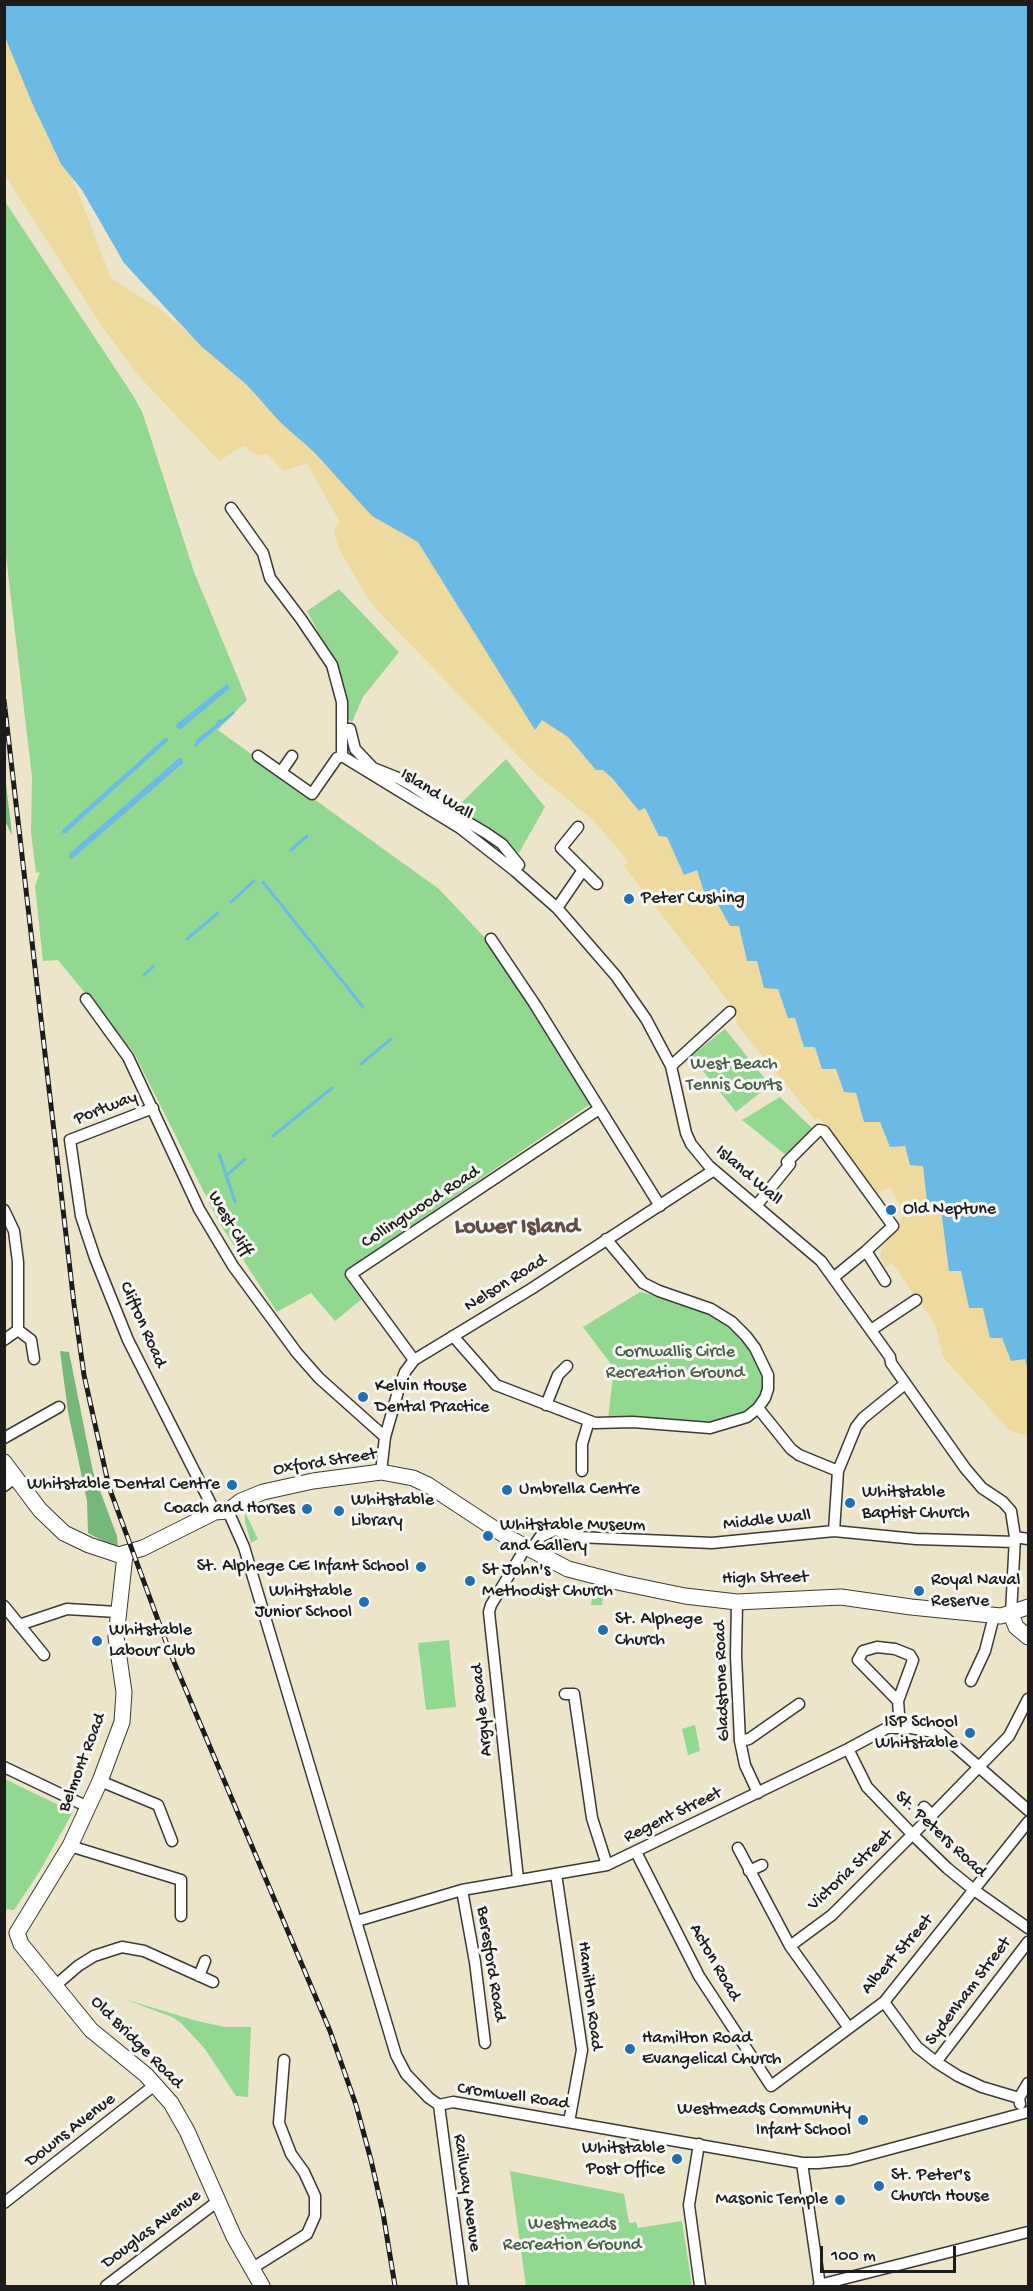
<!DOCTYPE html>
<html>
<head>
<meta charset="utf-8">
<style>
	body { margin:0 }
	#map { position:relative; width:1033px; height:2291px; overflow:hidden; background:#ece5c9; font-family:"Gochi Hand",sans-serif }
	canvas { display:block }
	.frame { position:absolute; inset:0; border:6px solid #1c1c1c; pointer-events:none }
	.scale { position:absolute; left:820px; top:2246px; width:136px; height:27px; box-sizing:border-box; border:3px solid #1c1c1c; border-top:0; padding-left:8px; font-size:18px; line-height:21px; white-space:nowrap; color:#1c1c1c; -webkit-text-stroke:4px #f6f6f2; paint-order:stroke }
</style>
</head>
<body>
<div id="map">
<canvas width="1033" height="2291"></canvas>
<div class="frame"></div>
<div class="scale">100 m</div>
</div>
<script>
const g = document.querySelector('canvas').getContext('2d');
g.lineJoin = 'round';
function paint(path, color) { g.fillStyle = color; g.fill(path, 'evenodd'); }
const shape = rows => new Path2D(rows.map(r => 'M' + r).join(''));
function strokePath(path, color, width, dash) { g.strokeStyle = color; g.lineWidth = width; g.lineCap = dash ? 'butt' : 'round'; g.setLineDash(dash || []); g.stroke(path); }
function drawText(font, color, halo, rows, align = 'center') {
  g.font = font + ' "Gochi Hand",sans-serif'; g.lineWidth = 6; g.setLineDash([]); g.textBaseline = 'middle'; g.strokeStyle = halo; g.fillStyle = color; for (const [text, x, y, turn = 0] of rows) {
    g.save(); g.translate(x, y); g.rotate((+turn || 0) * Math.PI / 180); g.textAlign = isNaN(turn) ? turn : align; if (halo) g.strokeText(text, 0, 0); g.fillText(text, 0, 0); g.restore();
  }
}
paint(shape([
	[4,200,134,397,143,414,194,572,247,700,218,730,439,889,487,940,592,1103,344,1272,363,1298,335,1321,311,1293,277,1312,220,1224,134,1053,58,960,43,961,35,886,40,872,36,873,31,832,32,777,4,539],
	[339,589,399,652,363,697,352,722,345,717,339,671,307,611],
	[506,759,545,807,519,853,454,810],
	[725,1029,770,1085,736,1112,691,1056],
	[780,1097,814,1130,787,1156,742,1120],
	[640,1292,663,1297,699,1308,721,1321,741,1339,755,1358,764,1380,763,1395,750,1411,714,1425,608,1419,614,1368,583,1327],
	[245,1512,258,1539,251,1543,245,1522],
	[594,1585,600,1587,604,1591,602,1605,591,1605],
	[449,1640,456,1707,426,1710,418,1643],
	[695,1725,700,1751,688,1755,682,1729],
	[5,1779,73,1812,38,1874,14,1910,5,1909],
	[124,1999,197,2021,225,2027,251,2027,248,2097,236,2096,205,2049,181,2023,172,2017],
	[510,2171,624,2194,629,2223,636,2222,638,2228,682,2221,692,2286,526,2286]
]), '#93d890');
paint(shape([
	[5,775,12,835,5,821],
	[60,1351,69,1352,93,1472,117,1536,118,1549,88,1533,87,1501,68,1412]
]), '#76b87a');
paint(shape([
	[5,4,111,278,161,310,231,369,324,409,826,995,1028,1324,1028,1436,1010,1431,943,1357,935,1324,892,1263,886,1267,880,1256,883,1244,905,1214,890,1187,876,1195,819,1117,815,1120,737,1025,735,1010,624,866,629,862,593,820,535,773,377,610,364,592,339,549,334,532,339,521,307,463,284,471,267,454,259,456,243,446,219,461,137,374,101,325,5,175]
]), '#eeda9e');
paint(shape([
	[4,5,1028,5,1028,1371,1025,1359,1011,1361,1002,1338,990,1338,983,1308,969,1308,961,1271,949,1271,940,1202,927,1202,923,1166,910,1165,905,1146,890,1147,880,1122,864,1122,856,1093,844,1092,836,1069,822,1069,815,1047,804,1047,795,1018,788,1018,778,989,764,988,757,961,747,961,739,926,730,926,716,901,707,901,697,870,684,875,667,837,659,836,645,808,639,811,613,779,603,770,596,770,568,737,542,720,535,730,418,542,372,516,314,452,280,422,247,385,201,346,124,263,82,190,61,164,33,105,5,37],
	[227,684,230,688,180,730,176,727,178,723],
	[234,711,235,713,195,747,194,745,197,739,216,724,218,719,221,720],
	[165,738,168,738,168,741,66,833,62,833,62,830],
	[179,758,182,758,183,763,72,859,69,858,69,854]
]), '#6abae5');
strokePath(shape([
	[291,850,307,836],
	[263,882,363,1007],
	[231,902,254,881],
	[187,939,218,913],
	[144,975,154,966],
	[361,1064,391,1039],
	[273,1136,332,1088],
	[219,1154,235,1202],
	[226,1176,245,1159]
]), '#6abae5', 3);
const street = shape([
	[231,508,263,553,270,578,301,619,332,665,342,702,342,756],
	[342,729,350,729,355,749,373,768,398,778,414,787,452,813,486,833,502,844,519,865],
	[258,756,312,794,337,758,342,756],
	[342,756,460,828,515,871,557,908,616,976,646,1019,671,1066,686,1133,691,1144,709,1166,821,1261,890,1357,891,1363,965,1468,982,1488,1003,1502,1011,1511,1015,1537,1011,1614],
	[281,772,292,756],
	[578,827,561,848,597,884],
	[557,908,583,870],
	[491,939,534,1003,660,1206],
	[86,999,128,1057,199,1209,233,1266,297,1353,319,1378,385,1437],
	[671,1066,730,1012],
	[153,1108,70,1140,81,1216,95,1258,128,1340,215,1512],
	[756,1206,790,1164,787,1162,819,1130,824,1131,893,1226,866,1251,833,1278],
	[4,1210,14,1231,18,1262,18,1330,4,1340],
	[866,1251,885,1281],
	[18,1330,31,1340,34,1359],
	[871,1330,916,1300],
	[453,1336,496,1385,595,1423,633,1422,710,1428,747,1417,758,1408,765,1398,768,1389,768,1375,755,1348,746,1336,732,1322,711,1309,659,1291,643,1283,606,1239],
	[414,1360,351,1274,599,1109],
	[546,1405,558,1375,567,1366],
	[758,1408,791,1449,799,1455,838,1471],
	[4,1438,59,1407],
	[582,1471,582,1444,589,1421],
	[381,1472,385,1437,399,1388,405,1372,414,1360,531,1289,714,1170],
	[4,1486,16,1477],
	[228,1511,244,1547,396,2055,406,2074,429,2098,439,2105,453,2102,802,2163,818,2163,849,2160,1028,2112],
	[834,1531,838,1471,856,1427,863,1418,905,1384],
	[1015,1537,1028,1539],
	[531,1550,540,1537,555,1530,577,1537,712,1543,834,1531,916,1539,1015,1542],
	[737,1602,736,1656,740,1741,745,1765,758,1793],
	[4,1606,44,1655],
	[19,1625,67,1609,117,1612],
	[971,1681,985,1651,994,1616],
	[565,1694,574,1694,592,1818,607,1865],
	[898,1701,858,1660,863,1651,877,1647,895,1649,910,1655,913,1660,898,1701,900,1727],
	[740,1741,749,1739,799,1704],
	[848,1749,867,1787,913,1835,947,1868,974,1890,1028,1928],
	[4,1767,88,1807],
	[100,1781,158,1805,172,1841],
	[932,1815,1009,1736,1028,1699],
	[70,1846,181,1880,181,1916],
	[738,1848,790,1946,849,2028],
	[636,1852,699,1976,771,2086,884,2002,1028,1822],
	[749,1871,762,1865],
	[556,1874,582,2050,569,2122],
	[518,1879,489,1612,491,1605,526,1547],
	[462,1890,475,1962,485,2043],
	[357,1921,462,1890,607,1865,848,1749,887,1728,911,1728,940,1733,1028,1810],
	[790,1946,832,1915,932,1815,924,1807],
	[199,1976,205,1961],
	[56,1985,78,1966,94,1956,122,1947,144,1951,213,1982],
	[884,2002,917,2047,936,2062,958,2076,982,2087,1019,2098],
	[936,2062,1028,1942],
	[1020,2104,1019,2098,1028,2083],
	[439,2105,463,2286],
	[699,2144,689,2205,700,2286],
	[802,2163,820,2286],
	[4,2203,156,2084],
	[251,2269,307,2234,315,2216,315,2196,304,2172,291,2154,279,2123,284,2060],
	[819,2285,1028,2232],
	[106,2286,218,2201]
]);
const secondary = shape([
	[4,1462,40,1510,64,1533,89,1545,119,1555,143,1548,215,1512,228,1511,241,1501,263,1492,313,1481,381,1472,413,1478,428,1485,507,1537,568,1569,622,1583,685,1596,737,1602,841,1597,911,1607,1001,1616,1028,1607],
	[1011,1614,1016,1627,1028,1637],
	[17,1933,21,1944,91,2030,146,2075,171,2103,187,2131,234,2237,262,2286],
	[17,1933,70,1846,100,1781,122,1722,124,1692,116,1637,125,1555]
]);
strokePath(street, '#3b3a36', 13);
strokePath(secondary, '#3b3a36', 17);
strokePath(street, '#fff', 10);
strokePath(secondary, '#fff', 15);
const rail = shape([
	[4,700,74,1304,84,1375,109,1487,169,1650,330,2031,356,2105,371,2160,383,2213,395,2286]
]);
strokePath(rail, '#1c1c1c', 5);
strokePath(rail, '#f6f6f2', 3, [9]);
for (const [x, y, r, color] of [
	[629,899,6,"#1f6fb2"],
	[891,1210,6,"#1f6fb2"],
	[363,1397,6,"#1f6fb2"],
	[232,1485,6,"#1f6fb2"],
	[507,1490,6,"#1f6fb2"],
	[850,1503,6,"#1f6fb2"],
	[307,1509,6,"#1f6fb2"],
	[339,1511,6,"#1f6fb2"],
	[488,1536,6,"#1f6fb2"],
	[421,1567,6,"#1f6fb2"],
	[470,1581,6,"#1f6fb2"],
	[919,1591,6,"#1f6fb2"],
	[364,1602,6,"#1f6fb2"],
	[603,1630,6,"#1f6fb2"],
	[97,1641,6,"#1f6fb2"],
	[970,1733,6,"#1f6fb2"],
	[630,2049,6,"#1f6fb2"],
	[863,2120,6,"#1f6fb2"],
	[677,2159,6,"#1f6fb2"],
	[879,2186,6,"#1f6fb2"],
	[840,2200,6,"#1f6fb2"]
]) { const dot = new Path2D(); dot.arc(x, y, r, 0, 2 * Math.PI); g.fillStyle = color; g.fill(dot); strokePath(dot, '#f6f6f2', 2); }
drawText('18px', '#1c1c1c', '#f6f6f2', [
	["Island Wall",436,795,32],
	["Portway",106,1109,-21],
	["Island Wall",748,1176,41],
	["Collingwood Road",421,1208,-33],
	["West Cliff",229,1224,60],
	["Nelson Road",506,1284,-32],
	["Clifton Road",142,1325,66],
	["Oxford Street",325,1463,-9],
	["Middle Wall",767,1521,-6],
	["High Street",765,1579,-1],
	["Gladstone Road",723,1681,-92],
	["Argyle Road",483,1710,-96],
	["Belmont Road",83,1763,-69],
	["Regent Street",673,1816,-26],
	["St. Peters Road",940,1835,43],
	["Victoria Street",851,1871,-43],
	["Albert Street",898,1955,-49],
	["Acton Road",714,1963,60],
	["Beresford Road",490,1964,81],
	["Sydenham Street",969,1992,-53],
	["Hamilton Road",589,1996,83],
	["Old Bridge Road",136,2043,45],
	["Cromwell Road",513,2097,8],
	["Downs Avenue",71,2131,-38],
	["Railway Avenue",466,2193,82],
	["Douglas Avenue",152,2230,-37]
]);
drawText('18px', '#1c1c1c', '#f6f6f2', [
	["Peter Cushing",641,899],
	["Old Neptune",903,1210],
	["Kelvin House",375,1387],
	["Dental Practice",375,1408],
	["Whitstable Dental Centre",220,1485,"right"],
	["Umbrella Centre",519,1490],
	["Whitstable",862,1493],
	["Baptist Church",862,1514],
	["Whitstable",351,1501],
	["Library",351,1522],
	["Coach and Horses",295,1509,"right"],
	["Whitstable Museum",500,1526],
	["and Gallery",500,1547],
	["St. Alphege CE Infant School",409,1567,"right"],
	["St John's",482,1571],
	["Methodist Church",482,1592],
	["Royal Naval",931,1581],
	["Reserve",931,1602],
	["Whitstable",352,1592,"right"],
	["Junior School",352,1613,"right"],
	["St. Alphege",615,1620],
	["Church",615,1641],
	["Whitstable",109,1631],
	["Labour Club",109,1652],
	["ISP School",958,1723,"right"],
	["Whitstable",958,1744,"right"],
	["Hamilton Road",642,2039],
	["Evangelical Church",642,2060],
	["Westmeads Community",851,2110,"right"],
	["Infant School",851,2131,"right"],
	["Whitstable",665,2149,"right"],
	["Post Office",665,2170,"right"],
	["St. Peter's",891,2176],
	["Church House",891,2197],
	["Masonic Temple",828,2200,"right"]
], 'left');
drawText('18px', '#465e45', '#f6f6f2', [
	["West Beach",734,1065],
	["Tennis Courts",734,1086],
	["Cornwallis Circle",675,1353],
	["Recreation Ground",675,1374],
	["Westmeads",572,2225],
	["Recreation Ground",572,2246]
]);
drawText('bold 24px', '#614e47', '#f6f6f2', [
	["Lower Island",517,1228]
]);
</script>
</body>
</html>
